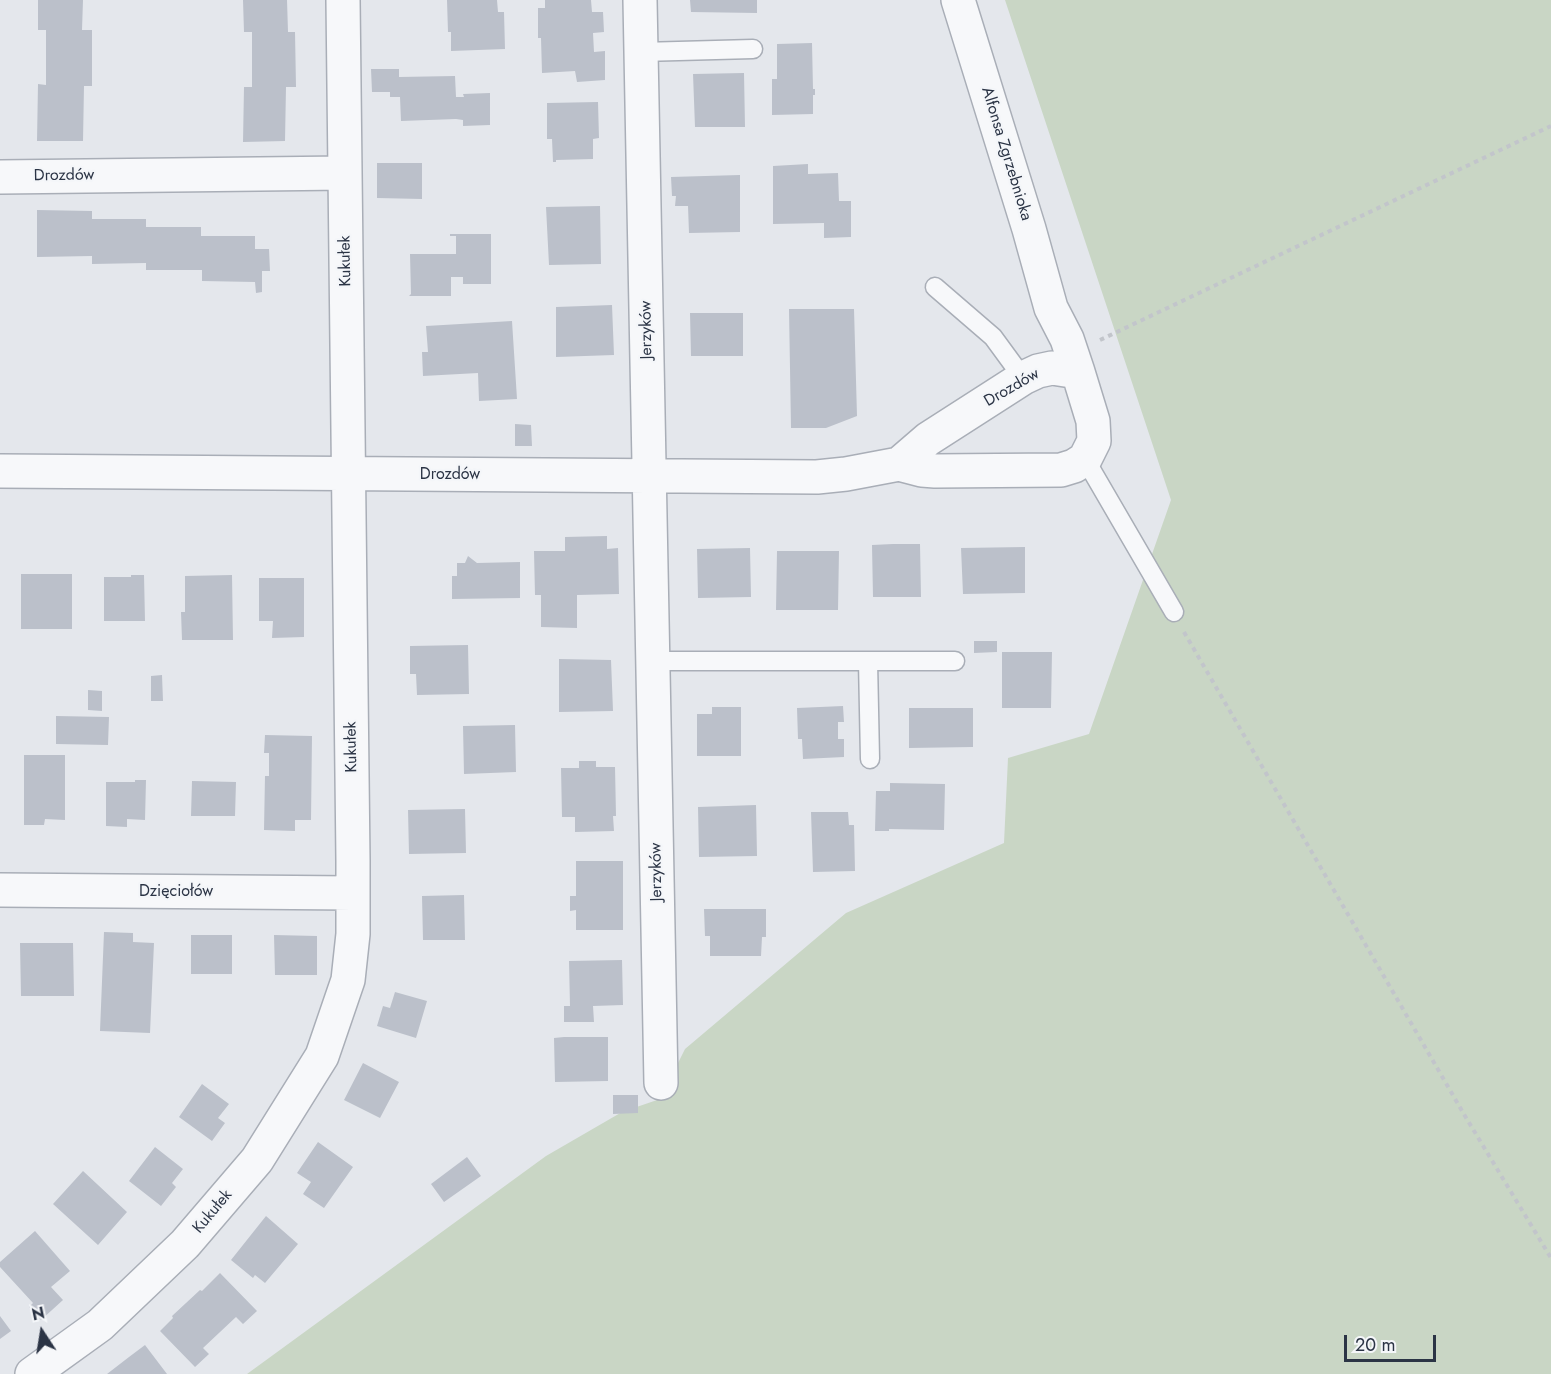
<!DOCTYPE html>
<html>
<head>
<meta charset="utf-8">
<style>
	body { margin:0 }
	#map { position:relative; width:1551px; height:1374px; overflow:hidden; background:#e4e7ec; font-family:Jost,sans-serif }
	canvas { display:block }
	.north { position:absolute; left:12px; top:1302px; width:60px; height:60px; -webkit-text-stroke:4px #f4f6f9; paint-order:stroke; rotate:348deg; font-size:16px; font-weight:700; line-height:24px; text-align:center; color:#2b3445 }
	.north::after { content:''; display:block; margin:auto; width:21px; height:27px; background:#2b3445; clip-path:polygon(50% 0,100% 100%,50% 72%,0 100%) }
	.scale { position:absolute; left:1344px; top:1335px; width:92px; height:27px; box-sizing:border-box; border:3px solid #2b3445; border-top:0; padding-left:8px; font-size:18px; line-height:21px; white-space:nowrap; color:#2b3445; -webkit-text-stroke:4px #f4f6f9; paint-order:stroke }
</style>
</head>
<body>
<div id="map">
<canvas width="1551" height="1374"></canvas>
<div class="north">N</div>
<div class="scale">20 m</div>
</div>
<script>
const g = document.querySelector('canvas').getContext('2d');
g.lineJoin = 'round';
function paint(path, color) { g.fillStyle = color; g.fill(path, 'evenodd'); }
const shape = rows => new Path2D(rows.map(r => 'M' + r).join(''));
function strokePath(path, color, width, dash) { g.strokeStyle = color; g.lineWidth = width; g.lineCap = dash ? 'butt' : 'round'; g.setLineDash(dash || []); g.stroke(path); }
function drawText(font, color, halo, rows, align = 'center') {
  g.font = font + ' Jost,sans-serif'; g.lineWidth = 4.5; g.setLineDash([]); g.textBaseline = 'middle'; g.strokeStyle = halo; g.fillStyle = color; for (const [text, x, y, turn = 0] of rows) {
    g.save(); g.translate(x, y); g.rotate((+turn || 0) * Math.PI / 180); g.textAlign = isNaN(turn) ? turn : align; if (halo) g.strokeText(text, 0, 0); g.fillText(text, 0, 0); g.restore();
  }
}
paint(shape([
	[1005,0,1551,0,1551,1374,247,1374,546,1156,622,1112,660,1099,685,1049,846,913,1004,843,1008,758,1089,734,1171,500]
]), '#c9d6c5');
paint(shape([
	[38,0,83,0,82,30,92,30,92,86,84,86,83,141,37,141,38,84,46,85,46,30,38,30],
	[243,0,287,0,288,32,295,32,296,87,286,87,285,141,243,142,244,87,252,87,252,32,244,32],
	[447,0,497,0,498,12,504,12,505,49,451,51,451,32,448,32],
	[545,0,591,0,592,12,603,12,604,32,593,33,594,52,605,51,605,80,577,82,575,71,542,73,541,38,538,38,538,8,545,8],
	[690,0,757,0,757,13,691,12],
	[812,43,813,89,815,89,815,95,813,95,813,114,772,115,772,79,777,79,777,44],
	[371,69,399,69,399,77,455,76,456,97,464,97,463,94,490,93,490,125,463,126,463,120,456,119,401,121,400,97,390,97,390,92,372,92],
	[744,73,745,127,695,127,693,74],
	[598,102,599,138,593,139,593,159,556,160,556,162,553,162,552,139,547,139,547,103],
	[377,163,422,163,422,199,377,198],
	[808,164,808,174,838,173,839,201,851,201,851,237,824,238,824,223,773,224,773,166],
	[740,175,740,232,689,233,688,206,675,206,676,196,672,196,671,177],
	[600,206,601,264,549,265,546,207],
	[37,210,92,211,92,219,146,219,146,227,201,227,201,236,255,236,255,249,269,249,270,271,262,271,262,292,256,293,255,282,202,281,202,270,146,270,146,263,92,264,92,256,37,257],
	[450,234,491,234,491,284,463,284,463,277,451,277,451,296,409,296,411,294,410,254,456,254,456,236,450,236],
	[612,305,614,355,556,357,556,307],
	[789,309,854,309,857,416,826,428,791,428],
	[690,313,743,313,743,356,691,356],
	[512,321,517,399,479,401,478,373,423,376,422,352,428,352,426,326],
	[515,424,531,425,532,446,515,446],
	[607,536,607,549,618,548,619,594,577,595,577,628,541,627,541,595,535,595,534,551,565,551,565,537],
	[893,544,920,544,921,597,873,597,872,545],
	[1025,547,1025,593,963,594,961,548],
	[750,548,751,597,698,598,697,549],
	[777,551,839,551,838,610,776,610],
	[468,556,477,563,520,562,520,598,452,599,452,576,457,576,457,563,465,563],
	[21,574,72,574,72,629,21,629],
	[131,575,144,575,145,621,104,621,104,577,131,577],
	[232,575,233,640,182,640,181,612,185,612,185,576],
	[259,578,304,578,304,637,272,638,273,621,259,621],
	[974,641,997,641,997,652,974,653],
	[468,645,469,694,417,695,416,674,410,674,410,646],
	[1002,652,1052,652,1051,708,1002,708],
	[559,659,611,660,613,711,559,712],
	[162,675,163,701,151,701,151,676],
	[88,690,102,691,102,711,88,710],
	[843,706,844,722,838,722,838,739,844,739,844,757,803,759,802,739,798,739,797,708],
	[712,707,741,707,741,756,697,756,697,714,712,714],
	[909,708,973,708,973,747,909,748],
	[56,716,109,717,108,745,56,744],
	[515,725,516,772,464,774,463,726],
	[265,735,312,736,311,820,295,820,295,831,264,830,265,776,269,776,269,753,264,753],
	[24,755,65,755,65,820,45,819,44,825,24,825],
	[579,761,596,761,596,767,615,767,616,816,613,816,614,831,575,832,575,817,562,817,561,768,579,768],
	[135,780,146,780,145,820,127,819,127,827,106,826,106,782,135,782],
	[192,781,236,782,235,816,191,816],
	[890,783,945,784,944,830,889,829,889,831,875,831,876,791,890,791],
	[756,805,757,856,699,857,698,807],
	[465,809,466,853,409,854,408,810],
	[811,812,848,812,849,825,854,825,855,871,813,872],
	[576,861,623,861,623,930,576,930,576,910,570,911,570,896,576,896],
	[464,895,465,940,423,940,422,896],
	[704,909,766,909,766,937,762,937,761,956,710,956,710,936,705,936],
	[104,932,133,933,133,942,154,943,150,1033,100,1031],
	[191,935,232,935,232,974,191,974],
	[274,935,317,936,317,975,275,975],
	[20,943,73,943,74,996,21,996],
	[622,960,623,1005,593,1006,594,1022,564,1022,564,1006,570,1006,569,961],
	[395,992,427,1001,416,1038,377,1026,383,1006,390,1008],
	[564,1037,608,1037,608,1081,555,1082,554,1038],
	[363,1063,399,1082,380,1118,344,1100],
	[202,1084,229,1104,218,1118,225,1123,212,1141,179,1117],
	[613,1095,638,1095,638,1113,613,1114],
	[318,1142,353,1167,324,1208,303,1194,311,1182,297,1173],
	[155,1147,183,1169,172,1183,176,1187,161,1206,129,1181],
	[467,1157,481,1176,444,1202,431,1184],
	[83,1171,127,1212,98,1245,53,1204],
	[266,1216,298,1244,265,1283,255,1275,253,1278,231,1260],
	[35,1231,70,1271,51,1287,63,1300,41,1320,29,1307,33,1303,0,1267,0,1262],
	[220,1273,257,1311,243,1324,236,1317,203,1348,209,1354,195,1367,160,1331,173,1318,172,1316,200,1290,202,1291],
	[0,1316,11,1331,0,1339],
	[145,1345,167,1374,107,1374,129,1357]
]), '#bbc0ca');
const lane = shape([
	[641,52,753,49],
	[935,287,993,337,1023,378],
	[1085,459,1174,612],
	[653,661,955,661],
	[868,661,870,759]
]);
const street = shape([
	[640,0,661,1083],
	[958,0,1029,229,1051,308,1067,339,1078,372],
	[0,177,345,173],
	[0,471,817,477,846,474,899,464,922,470,935,471,1061,470,1074,466,1085,459,1094,441,1093,421,1078,372,1052,368,1038,371,1023,378,928,439,899,464],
	[0,890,352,893],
	[32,1374,100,1325,185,1244,257,1160,322,1056,348,980,353,934,353,861,343,0]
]);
strokePath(lane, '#a9aeb7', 21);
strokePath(street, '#a9aeb7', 36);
strokePath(shape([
	[1100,340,1551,126],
	[1184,632,1465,1116,1551,1258]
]), '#c2c5cb', 4, [4.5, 4.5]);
strokePath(lane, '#f7f8fa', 18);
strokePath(street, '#f7f8fa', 33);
drawText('16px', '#2b3445', '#f4f6f9', [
	["Alfonsa Zgrzebnioka",1006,154,73],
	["Drozdów",64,176,-1],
	["Kukułek",346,261,-91],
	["Jerzyków",647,330,-91],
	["Drozdów",1012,388,-30],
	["Drozdów",450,475],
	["Kukułek",352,747,-91],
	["Jerzyków",657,872,-91],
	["Dzięciołów",176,892],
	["Kukułek",213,1212,-50]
]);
</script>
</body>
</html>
